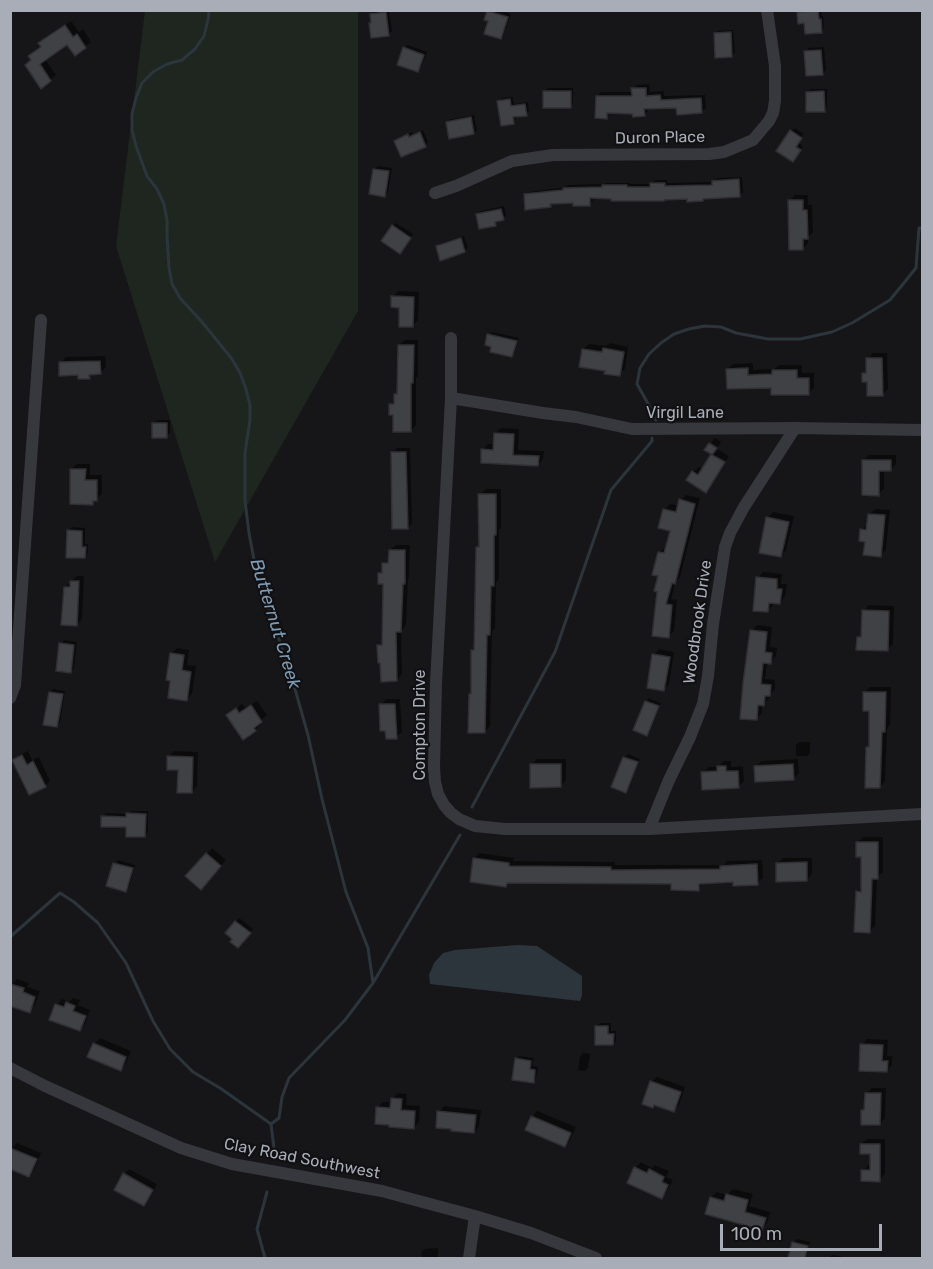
<!DOCTYPE html>
<html>
<head>
<meta charset="utf-8">
<style>
	body { margin:0 }
	#map { position:relative; width:933px; height:1269px; overflow:hidden; background:#161618; font-family:Rubik,sans-serif }
	canvas { display:block }
	.frame { position:absolute; inset:0; border:12px solid #a8adb8; pointer-events:none }
	.scale { position:absolute; left:720px; top:1224px; width:162px; height:27px; box-sizing:border-box; border:3px solid #a8adb8; border-top:0; padding-left:8px; font-size:18px; line-height:21px; white-space:nowrap; color:#a8adb8; -webkit-text-stroke:4px #111113; paint-order:stroke }
</style>
</head>
<body>
<div id="map">
<canvas width="933" height="1269"></canvas>
<div class="frame"></div>
<div class="scale">100 m</div>
</div>
<script>
const g = document.querySelector('canvas').getContext('2d');
g.lineJoin = 'round';
function paint(path, color) { g.fillStyle = color; g.fill(path, 'evenodd'); }
const shape = rows => new Path2D(rows.map(r => 'M' + r).join(''));
function strokePath(path, color, width, dash) { g.strokeStyle = color; g.lineWidth = width; g.lineCap = dash ? 'butt' : 'round'; g.setLineDash(dash || []); g.stroke(path); }
function drawText(font, color, halo, rows, align = 'center') {
  g.font = font + ' Rubik,sans-serif'; g.lineWidth = 4.5; g.setLineDash([]); g.textBaseline = 'middle'; g.strokeStyle = halo; g.fillStyle = color; for (const [text, x, y, turn = 0] of rows) {
    g.save(); g.translate(x, y); g.rotate((+turn || 0) * Math.PI / 180); g.textAlign = isNaN(turn) ? turn : align; if (halo) g.strokeText(text, 0, 0); g.fillText(text, 0, 0); g.restore();
  }
}
paint(shape([
	[145,11,358,11,358,311,215,562,116,246]
]), '#1e261f');
paint(shape([
	[517,945,537,946,582,976,582,995,580,1001,430,984,429,975,434,963,443,953,455,950]
]), '#2c353c');
paint(shape([
	[389,10,392,31,389,34,370,24,373,21,372,14,375,11],
	[489,10,500,10,511,14,504,34,501,38,489,20],
	[799,10,821,10,822,16,823,16,824,28,821,32,805,21,799,22],
	[71,21,79,32,83,29,91,42,75,54,67,43,45,59,56,75,41,87,32,59,30,56,42,46,46,38],
	[733,30,735,52,731,56,715,34,719,31],
	[408,45,427,52,421,67,418,71,404,48],
	[824,47,826,70,822,74,806,51,809,48],
	[649,84,650,92,664,91,664,96,705,95,706,108,701,112,678,106,648,108,648,111,644,115,634,112,611,113,606,117,597,97,601,92,633,92,633,89,637,85],
	[548,88,573,88,573,103,570,107,545,91],
	[810,89,827,89,827,107,824,110,807,93],
	[513,97,514,104,528,102,529,111,526,114,516,116,516,119,513,123,499,102,502,98],
	[474,115,477,130,474,133,447,122,451,119],
	[795,128,804,134,798,143,803,146,796,157,791,131],
	[423,130,428,142,425,145,395,141,399,138,412,132,413,135],
	[378,166,392,168,388,192,385,195,374,169],
	[742,177,743,192,739,196,688,198,593,197,593,201,589,204,575,202,553,202,550,205,525,195,529,192,566,187,568,185,605,184,606,183,630,183,630,184,652,184,655,180,667,180,667,183,714,182,717,178],
	[795,195,808,195,808,205,812,205,813,232,808,237,808,243,803,249,790,201],
	[504,206,506,215,495,224,477,215,481,211],
	[396,223,413,234,403,249,393,226],
	[464,236,468,248,464,251,437,247,441,243],
	[398,291,419,292,418,320,412,326,401,306,393,297],
	[492,332,519,338,515,352,512,356,489,335],
	[405,340,418,340,418,376,416,378,416,425,410,431,395,414,391,405,396,400,396,395,398,393,399,345],
	[610,343,628,347,625,369,619,374,583,349,589,344,606,346],
	[873,353,887,353,888,389,882,395,868,381,864,373,868,369,868,359],
	[105,356,106,367,100,373,93,373,89,377,61,363,66,357],
	[753,363,753,370,774,369,779,365,802,365,802,373,814,373,814,388,808,393,773,386,728,369,733,364],
	[157,420,170,420,170,433,166,436,154,423],
	[501,428,519,429,518,450,544,451,543,459,538,465,483,450,488,444,495,444,495,434],
	[715,438,721,442,717,449,729,456,711,485,706,491,693,472,699,467,703,469,713,454,710,444],
	[397,448,410,448,412,523,408,527,393,453],
	[869,455,896,455,896,464,890,470,884,470,884,489,878,494,864,460],
	[77,464,90,464,90,475,102,475,102,494,92,503,71,469],
	[486,489,501,489,501,528,499,530,499,579,496,582,495,628,492,632,490,726,485,732,470,694,472,692,472,650,475,647,478,547,480,545,480,495],
	[686,495,700,498,680,577,676,581,671,599,677,600,674,631,668,636,660,575,660,552,665,547,667,547,672,530,660,527,665,509,670,504,679,506,681,500],
	[875,509,890,510,886,550,880,555,866,540,861,530,867,524,869,524,870,514],
	[773,512,794,516,786,550,781,556,768,518],
	[72,527,85,528,85,544,88,544,88,553,85,557,68,531],
	[396,545,410,545,409,577,408,579,406,625,401,631,402,674,397,680,379,646,383,641,384,582,380,574,383,570,384,564,389,558,390,550],
	[763,572,782,574,781,584,787,584,785,597,780,602,773,602,773,605,767,611,758,578],
	[77,576,84,576,82,619,77,625,65,587],
	[869,605,894,606,893,644,887,649,858,638,863,633,863,611],
	[757,625,772,627,770,647,777,648,776,656,770,662,767,662,765,679,775,680,775,689,770,694,769,699,762,704,762,713,756,719,752,631],
	[64,640,77,642,74,668,70,671,61,644],
	[177,648,189,650,187,665,196,666,192,694,187,699,171,654],
	[659,649,674,652,669,684,664,689,654,655],
	[870,687,891,687,890,725,887,729,885,781,880,787,867,748,870,745,871,710,865,692],
	[53,689,65,691,60,722,57,726,50,692],
	[649,698,661,703,650,731,647,734,646,702],
	[386,699,400,699,402,732,396,737,381,705],
	[257,701,267,715,259,722,261,724,255,730,243,738,228,715,242,704,245,708],
	[800,742,810,742,810,753,807,756,796,756,796,745],
	[28,751,32,760,39,757,50,781,45,786,13,761,19,755],
	[174,751,198,752,197,786,191,792,179,768,168,757],
	[628,754,640,759,629,788,626,791,624,758],
	[537,759,566,759,566,780,561,786,531,765],
	[798,759,799,773,794,778,756,767,761,761],
	[724,761,731,761,731,767,743,766,744,781,738,787,703,773,709,767,718,767],
	[131,811,148,811,148,832,145,835,127,825,102,817,106,813,127,814],
	[863,837,883,837,883,872,877,877,875,926,870,931,857,892,863,886,863,855,857,843],
	[212,848,226,860,206,882,187,876],
	[479,853,514,858,513,861,615,862,615,865,724,865,727,861,762,860,763,878,757,883,734,880,703,882,703,884,698,889,673,882,510,881,506,885,474,859],
	[783,858,812,858,812,874,807,880,777,864],
	[118,860,135,865,129,887,125,890,115,864],
	[239,918,253,929,241,943,227,933],
	[17,979,29,983,27,987,40,991,35,1005,29,1011,10,986],
	[73,998,80,1000,78,1005,90,1010,85,1024,79,1030,57,1005,62,999,69,1002],
	[600,1023,611,1023,611,1031,616,1031,616,1041,613,1044,597,1026],
	[100,1038,131,1051,126,1063,120,1069,94,1044],
	[867,1039,888,1040,887,1056,892,1056,892,1065,887,1070,861,1045],
	[583,1053,590,1054,588,1068,585,1071,578,1070,580,1057],
	[519,1056,534,1058,532,1066,538,1067,536,1078,533,1081,516,1059],
	[657,1077,685,1087,679,1105,673,1110,652,1082],
	[872,1088,886,1088,885,1118,880,1124,863,1111,866,1108,866,1094],
	[398,1093,407,1094,406,1105,420,1106,419,1122,413,1128,378,1107,383,1102,392,1102,392,1099],
	[444,1106,481,1110,479,1126,474,1132,439,1112],
	[537,1111,576,1127,570,1140,565,1145,532,1117],
	[867,1139,885,1139,885,1174,879,1180,863,1171,868,1165,872,1165,872,1152,861,1144],
	[17,1143,41,1153,34,1170,29,1175,11,1149],
	[641,1162,652,1168,655,1165,669,1171,666,1177,673,1180,667,1191,662,1197,635,1168],
	[129,1169,157,1184,149,1199,144,1204,124,1174],
	[733,1189,753,1194,749,1206,770,1212,767,1223,762,1228,711,1197,717,1192,727,1195],
	[797,1239,810,1242,807,1256,805,1258,790,1256,793,1242],
	[438,1248,438,1258,422,1258,421,1252,425,1249],
	[832,1255,841,1256,841,1258,828,1258]
]), '#0007');
strokePath(shape([
	[209,10,208,20,204,36,195,49,182,60,167,64,153,72,142,83,136,98,132,114,132,130,136,146,147,176,157,189,164,204,167,220,167,235,169,268,172,284,180,298,202,322,232,359,240,373,246,389,250,405,250,420,245,453,245,501,249,533,255,565,295,689,308,735,322,799,346,892,368,948,373,983],
	[656,420,656,418,637,384,640,368,649,354,661,343,674,334,689,329,705,326,721,327,736,333,768,339,800,339,832,332,852,323,890,300,916,268,919,228,921,228],
	[472,807,555,652,611,490,652,441,652,438],
	[10,937,60,893,74,902,98,923,126,963,153,1021,170,1049,193,1072,220,1088,271,1124],
	[271,1124,279,1118,282,1097,289,1078,345,1020,373,983,460,835],
	[271,1124,274,1148],
	[265,1258,257,1229,267,1192]
]), '#2c353c', 3);
const building = shape([
	[818,10,819,19,821,19,822,33,805,34,804,23,798,24,797,12,818,10],
	[487,11,508,17,501,39,484,34,488,21,484,20,487,11],
	[386,12,389,36,371,38,369,23,371,23,370,14,386,12],
	[65,25,73,37,77,34,86,48,75,56,67,45,40,64,51,81,41,89,25,65,31,60,28,56,41,47,38,43,65,25],
	[731,32,732,57,715,58,714,33,731,32],
	[403,47,424,55,418,72,397,65,403,47],
	[821,50,823,75,806,76,804,51,821,50],
	[631,88,646,88,646,96,660,95,661,100,701,98,702,113,677,115,676,108,644,109,645,116,633,117,632,114,607,113,607,119,595,118,596,96,632,96,631,88],
	[543,91,571,91,571,108,543,108,543,91],
	[824,91,825,112,806,112,806,92,824,91],
	[510,99,511,106,525,104,527,116,513,117,514,124,501,126,497,101,510,99],
	[471,117,474,134,449,139,446,122,471,117],
	[790,130,802,138,796,147,801,150,793,162,776,151,790,130],
	[420,132,426,147,401,157,394,141,408,134,409,137,420,132],
	[373,169,389,171,385,197,369,194,373,169],
	[739,179,740,197,703,199,703,201,687,202,687,199,664,200,664,201,611,201,611,199,590,198,590,206,573,206,573,203,550,204,551,207,525,210,524,194,563,190,563,188,602,187,602,185,627,185,627,187,650,187,650,183,665,183,665,186,712,185,712,181,739,179],
	[788,200,803,200,803,210,807,210,808,239,803,239,803,250,789,250,788,200],
	[501,209,504,220,495,222,496,226,479,229,476,214,501,209],
	[392,225,411,238,400,254,381,241,392,225],
	[461,238,465,252,440,261,436,246,461,238],
	[391,296,414,297,413,327,399,327,399,308,391,307,391,296],
	[487,334,517,341,512,357,490,352,491,347,485,345,487,334],
	[398,345,414,345,413,383,411,383,411,432,393,432,393,415,389,415,389,404,394,404,394,394,397,394,398,345],
	[603,348,624,352,620,376,604,374,605,371,579,367,582,349,602,352,603,348],
	[866,358,882,358,883,396,867,396,867,382,862,382,862,373,866,373,866,358],
	[100,361,101,374,89,375,90,379,78,379,78,375,59,376,59,362,100,361],
	[748,368,748,375,772,374,772,370,797,370,797,378,809,378,809,395,771,395,771,388,727,389,726,369,748,368],
	[152,423,167,423,167,438,152,438,152,423],
	[494,433,514,434,513,455,539,456,538,466,481,463,481,449,493,450,494,433],
	[709,443,717,448,712,455,725,462,706,493,686,480,692,471,698,475,711,454,704,450,709,443],
	[391,452,406,452,408,529,392,529,391,452],
	[862,460,891,460,891,471,879,471,879,496,862,495,862,460],
	[70,469,86,469,85,480,97,480,97,501,93,501,93,505,70,504,70,469],
	[478,494,496,494,496,535,494,535,494,586,491,586,490,635,487,635,485,733,468,733,469,694,471,694,471,650,474,650,476,547,479,547,478,494],
	[679,499,695,504,675,584,672,583,666,604,672,605,669,638,652,636,657,592,654,591,658,576,652,575,658,552,664,553,670,531,658,528,663,509,676,512,679,499],
	[868,514,885,515,881,557,863,555,865,542,859,541,860,529,866,530,868,514],
	[766,517,789,522,781,557,759,553,766,517],
	[67,530,82,531,82,547,86,547,85,558,66,558,67,530],
	[389,550,405,550,405,584,403,584,401,632,396,632,397,681,381,682,380,663,378,663,377,645,382,645,383,584,378,584,378,573,382,573,382,563,388,563,389,550],
	[756,577,777,579,777,589,782,589,780,604,769,603,768,612,753,611,756,577],
	[70,581,79,581,77,626,61,625,64,587,70,587,70,581],
	[862,610,889,611,888,651,856,650,857,637,861,637,862,610],
	[750,630,767,632,765,652,772,653,771,664,763,663,761,684,771,685,770,696,765,696,764,706,758,705,757,720,740,719,743,683,750,630],
	[59,643,74,645,71,673,56,671,59,643],
	[170,653,184,655,182,670,191,672,187,701,168,698,170,681,166,680,170,653],
	[652,654,670,657,664,691,647,688,652,654],
	[49,692,63,694,57,727,43,725,49,692],
	[863,692,886,692,885,732,882,732,880,788,865,788,866,747,869,747,869,711,863,711,863,692],
	[645,701,659,706,647,736,633,730,645,701],
	[379,704,395,704,397,739,386,739,385,731,380,731,379,704],
	[251,705,262,722,254,728,256,731,243,740,226,715,236,708,239,713,251,705],
	[22,755,27,765,33,761,46,787,29,795,12,760,22,755],
	[167,756,193,757,192,793,177,793,178,770,167,770,167,756],
	[623,757,638,762,626,793,611,787,623,757],
	[530,764,561,764,561,787,530,788,530,764],
	[793,764,794,780,755,782,754,766,793,764],
	[717,766,726,766,726,771,738,771,739,788,702,790,701,772,717,771,717,766],
	[126,813,146,814,145,837,126,837,126,827,101,827,101,816,126,817,126,813],
	[856,842,878,842,878,879,872,879,870,933,854,932,856,891,861,892,861,857,856,857,856,842],
	[206,853,221,866,201,890,185,876,206,853],
	[473,858,509,863,509,866,611,867,611,870,720,869,720,866,757,864,758,885,733,886,733,882,699,884,699,891,671,890,671,884,507,883,506,887,470,882,473,858],
	[807,862,807,881,776,882,776,863,807,862],
	[113,863,133,868,126,892,106,886,113,863],
	[235,921,251,933,238,948,230,942,232,939,225,933,235,921],
	[10,984,24,988,23,992,35,997,30,1013,10,1006,10,984],
	[66,1002,75,1006,73,1011,86,1016,80,1031,49,1020,55,1004,64,1007,66,1002],
	[595,1026,608,1026,608,1034,614,1034,613,1045,595,1045,595,1026],
	[93,1043,126,1057,121,1071,87,1057,93,1043],
	[860,1044,883,1045,882,1061,888,1061,887,1072,859,1071,860,1044],
	[515,1058,531,1061,530,1069,535,1070,534,1083,512,1080,515,1058],
	[650,1081,681,1092,674,1112,654,1105,653,1108,642,1104,650,1081],
	[865,1093,881,1093,880,1125,861,1125,861,1110,864,1110,865,1093],
	[391,1098,402,1099,401,1110,415,1111,414,1129,389,1127,389,1125,375,1124,376,1107,390,1108,391,1098],
	[437,1111,476,1115,474,1133,451,1131,451,1129,436,1128,437,1111],
	[531,1116,571,1133,565,1147,525,1130,531,1116],
	[860,1144,880,1144,880,1182,861,1181,861,1170,870,1170,870,1154,860,1154,860,1144],
	[10,1148,37,1159,29,1177,10,1169,10,1148],
	[634,1167,647,1173,649,1169,664,1177,662,1182,668,1185,662,1199,627,1183,634,1167],
	[123,1173,153,1190,144,1206,114,1190,123,1173],
	[726,1194,748,1200,745,1212,766,1218,762,1230,705,1214,710,1197,724,1201,726,1194],
	[792,1242,808,1246,805,1258,788,1258,792,1242]
]);
paint(building, '#404145');
strokePath(building, '#303034', 1.5);
strokePath(shape([
	[435,193,456,186,512,161,553,155,709,154,724,152,753,140,769,121,773,113,775,101,775,66,767,10],
	[451,338,451,398,436,683,434,767,435,782,438,794,444,805,451,813,459,819,475,826,505,829,649,829,922,814],
	[451,398,543,413,576,417,632,429,795,428,922,430],
	[10,698,15,685,41,320],
	[649,829,669,780,690,737,703,704,708,676,713,624,725,547,730,533,744,507,795,428],
	[10,1068,45,1086,181,1148,232,1164,382,1191,415,1200,475,1216,531,1233,596,1258],
	[469,1258,475,1216]
]), '#37383d', 12);
drawText('16px', '#a8adb8', '#111113', [
	["Duron Place",660,138,-1],
	["Virgil Lane",685,413],
	["Woodbrook Drive",698,622,-82],
	["Compton Drive",420,725,-90],
	["Clay Road Southwest",302,1159,11]
]);
drawText('italic 18px', '#7f9bb3', '#111113', [
	["Butternut Creek",275,624,73]
]);
</script>
</body>
</html>
